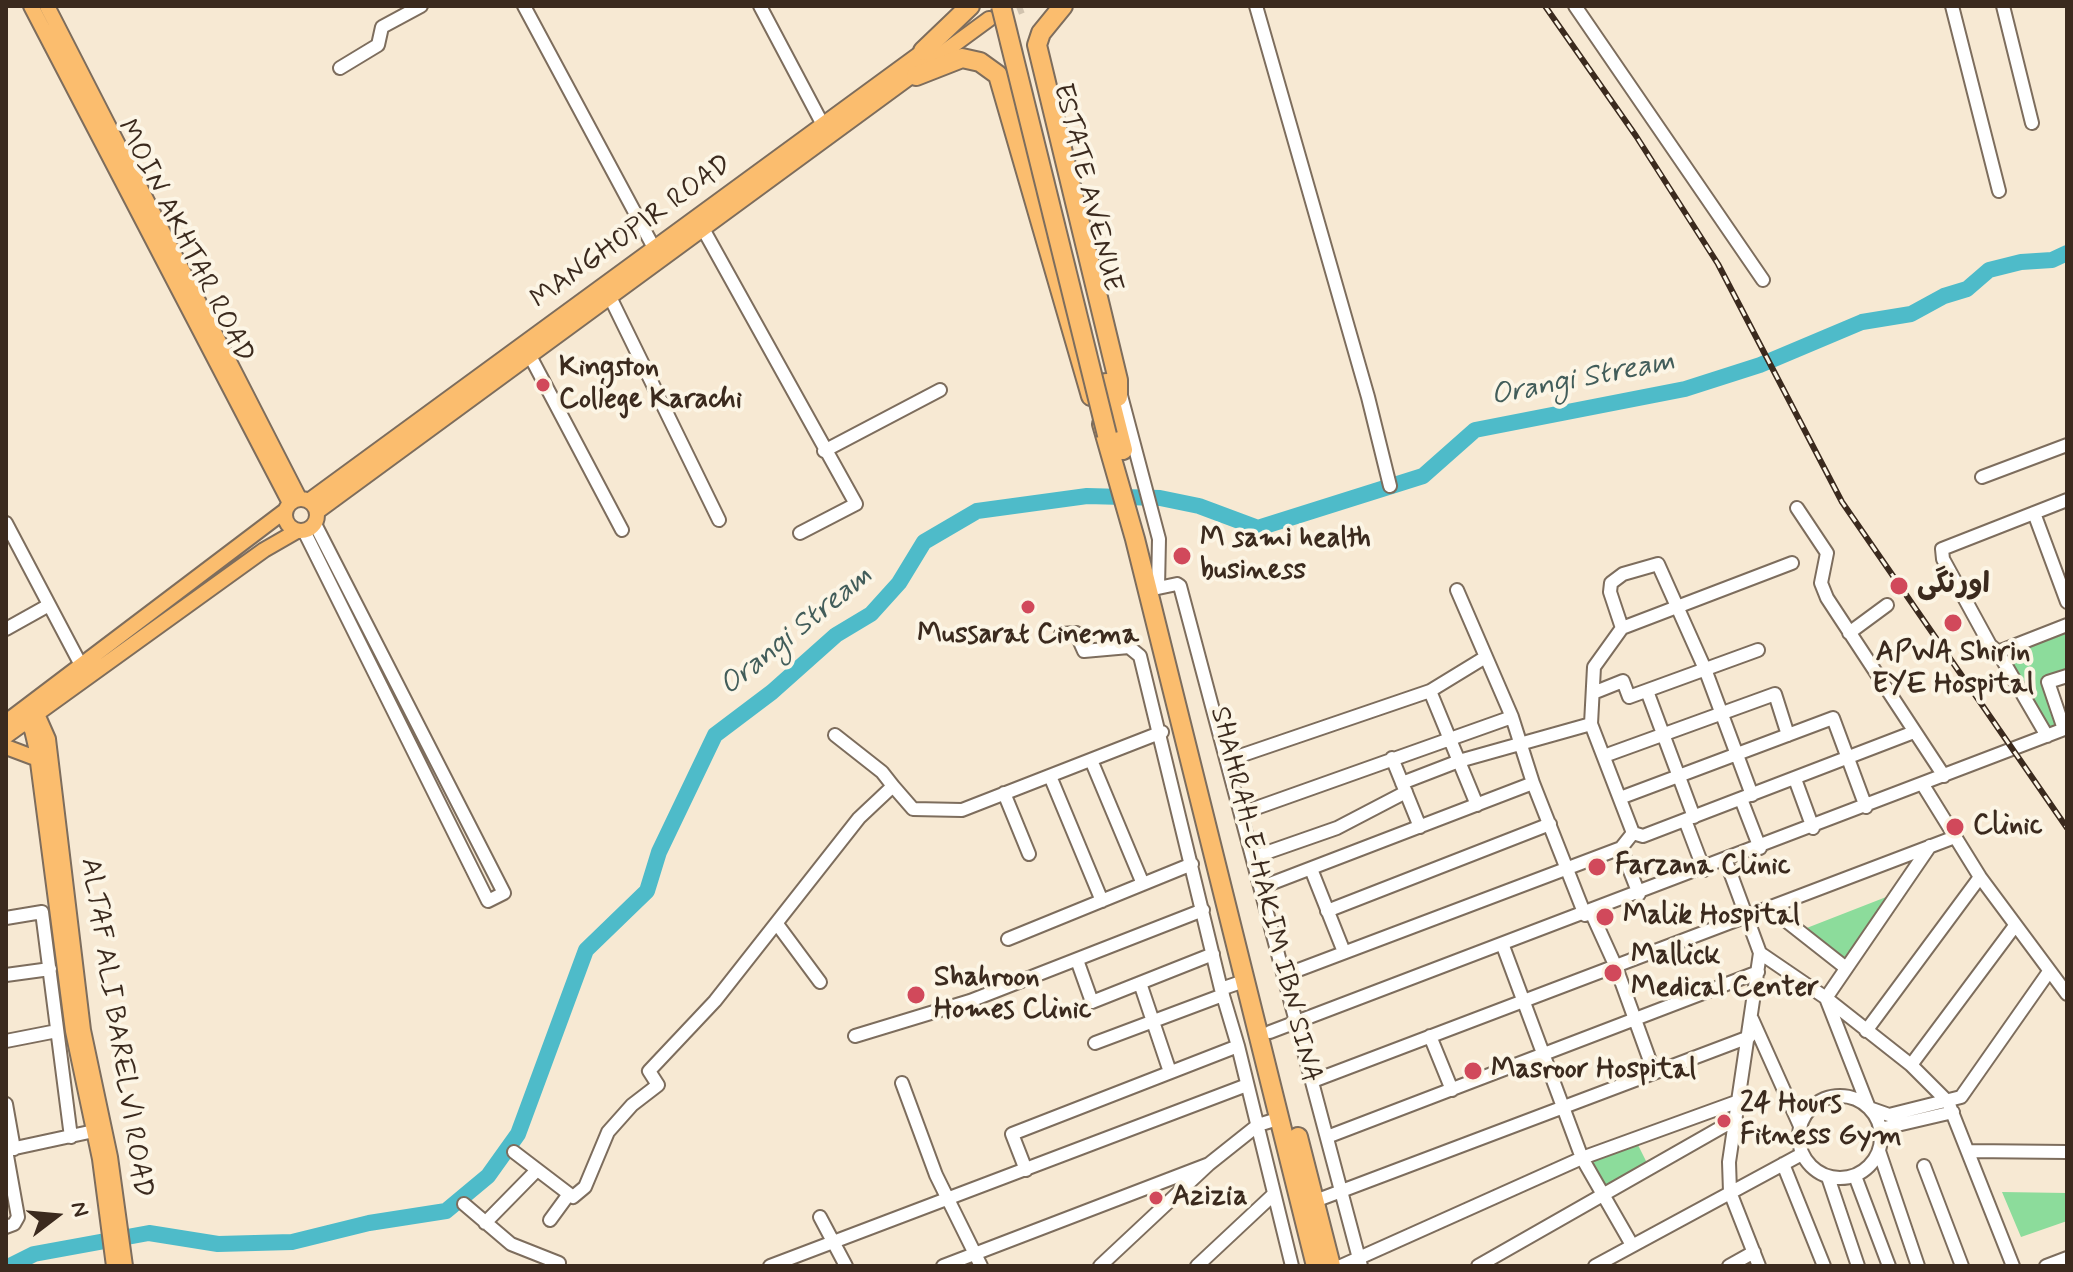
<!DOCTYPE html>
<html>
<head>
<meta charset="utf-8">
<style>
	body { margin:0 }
	#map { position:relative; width:2073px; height:1272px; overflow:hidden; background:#f7e9d3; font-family:Mynerve,sans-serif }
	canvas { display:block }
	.frame { position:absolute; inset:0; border:8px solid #3b2a1e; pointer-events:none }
	.north { position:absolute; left:16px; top:1176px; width:80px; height:80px; -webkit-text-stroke:6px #fcf5e5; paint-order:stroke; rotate:74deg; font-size:22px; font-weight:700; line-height:32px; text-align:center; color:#3b2a1e }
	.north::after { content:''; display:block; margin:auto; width:28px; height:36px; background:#3b2a1e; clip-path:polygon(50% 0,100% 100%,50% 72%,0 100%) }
</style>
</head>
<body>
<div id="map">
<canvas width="2073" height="1272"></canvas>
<div class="frame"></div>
<div class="north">N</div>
</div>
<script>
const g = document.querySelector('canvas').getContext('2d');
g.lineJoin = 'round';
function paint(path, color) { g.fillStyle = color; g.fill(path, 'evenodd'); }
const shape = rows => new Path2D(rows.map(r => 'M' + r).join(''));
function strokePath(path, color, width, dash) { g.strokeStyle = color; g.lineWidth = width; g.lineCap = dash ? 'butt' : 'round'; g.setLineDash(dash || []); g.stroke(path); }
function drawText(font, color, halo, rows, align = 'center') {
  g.font = font + ' Mynerve,"Playpen Sans Arabic",sans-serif'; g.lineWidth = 8; g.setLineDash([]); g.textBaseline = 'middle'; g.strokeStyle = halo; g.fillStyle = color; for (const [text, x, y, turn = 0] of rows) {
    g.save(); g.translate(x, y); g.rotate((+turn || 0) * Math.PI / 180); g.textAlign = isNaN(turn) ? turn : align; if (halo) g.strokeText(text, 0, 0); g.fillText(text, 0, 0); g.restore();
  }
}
paint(shape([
	[2063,626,2067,636,2067,676,2048,681,2064,729,2047,736,1998,652],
	[1899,892,1846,968,1799,931],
	[1635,1139,1650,1169,1605,1195,1582,1158],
	[2002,1192,2067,1193,2067,1221,2021,1237]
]), '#8cdc9b');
strokePath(shape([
	[10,1266,34,1254,149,1233,218,1244,292,1242,369,1223,446,1211,488,1176,518,1134,586,950,647,891,659,852,715,735,772,692,836,635,871,614,899,583,924,542,977,511,1087,496,1160,498,1199,506,1258,528,1423,476,1475,430,1685,389,1760,365,1862,322,1911,314,1944,296,1967,289,1989,270,2021,262,2052,260,2067,253]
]), '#4ebbc9', 16);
strokePath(shape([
	[997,16,1022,6]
]), '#d1c3af', 14, [14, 7]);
const minor = shape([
	[524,6,654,248],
	[760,6,823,125],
	[1256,6,1368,397,1390,486],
	[1575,6,1763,280],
	[1952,6,1999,191],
	[2003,6,2032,123],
	[340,68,378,45,382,27,421,6],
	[702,227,856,504,800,533],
	[609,295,719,520],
	[529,354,622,530],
	[1119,388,1159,539,1158,588,1177,584,1180,586,1361,1266],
	[824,451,940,390],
	[1982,477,2067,445],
	[1797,508,1827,553,1821,583,1827,598,1944,776],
	[2034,513,2067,602],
	[6,523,82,667],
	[304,531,488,901,504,893,315,524],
	[1457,590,1512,717,1533,783,1585,915],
	[1622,628,1610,592,1611,583,1623,574,1658,564,1705,669,1752,795],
	[6,629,49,605],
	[1849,633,1887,605],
	[1061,634,1076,633,1084,651,1129,647,1140,656,1221,989],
	[1998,652,2067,625],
	[1430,691,1477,805],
	[1647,691,1694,817],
	[1593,693,1623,681,1629,697,1758,650],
	[2064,729,2048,682,2067,676],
	[835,735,882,772,893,786],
	[2047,736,1998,652,1990,645,1943,559,1942,549,2067,500],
	[1604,756,1775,694,1788,735],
	[1392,758,1420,827],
	[1091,760,1143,884],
	[1228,760,1430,691,1484,658],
	[1050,776,1102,901],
	[1795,779,1813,828],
	[1402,783,1459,761,1591,724],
	[1923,785,1980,877,2067,994],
	[1004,793,1029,854],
	[1620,798,1833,718,1866,807],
	[1741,799,1760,848],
	[1242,813,1512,717],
	[1685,820,1704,870],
	[1633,833,1643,836,1914,732],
	[1930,846,1826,998,1869,1108,1889,1115,1961,1097,2048,973],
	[1254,857,1337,828,1406,792],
	[1726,861,1760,953,1729,1162,1730,1192,1759,1266],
	[1311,869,1344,952],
	[1262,887,1533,783],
	[1639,894,1621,848,1633,833,1591,724,1594,667,1622,628,1792,563],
	[1771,909,1846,968],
	[1327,911,1550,824],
	[1591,912,1616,967,1654,1072],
	[6,918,42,912,71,1137],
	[777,924,820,982],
	[1008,939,1192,864],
	[1503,946,1582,1158,1632,1245],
	[1760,953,1826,998,1911,1065,1948,1102,2013,1266],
	[1077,960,1092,1002,1213,954],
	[6,975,50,969],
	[1285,975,1621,848],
	[1140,983,1170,1072],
	[1752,1019,1800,1126],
	[1866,1031,1980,877],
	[1270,1032,2067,728],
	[855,1036,970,1001,1203,910],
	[1430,1036,1452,1090],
	[6,1041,57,1031],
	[1095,1043,1223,995],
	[1238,1046,1221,989,1244,981],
	[1911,1065,2014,927],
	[1313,1081,1955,837],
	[902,1083,936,1175,981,1266],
	'1799 1137a41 41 0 1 1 82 0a41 41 0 1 1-82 0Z',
	[6,1104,14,1149],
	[1880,1129,1953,1112],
	[1327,1137,1758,972],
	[1879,1151,1918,1266],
	[1969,1151,2067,1152],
	[514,1152,573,1197,585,1187,608,1132,632,1105,658,1085,649,1071,715,1001,859,818,893,786,913,809,962,810,1162,732],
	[1783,1164,1824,1266],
	[1924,1166,1962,1266],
	[1026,1170,1012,1134,1238,1046,1292,1266],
	[1855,1176,1889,1266],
	[1828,1177,1858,1266],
	[1315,1201,1749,1037],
	[464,1204,511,1244,559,1263],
	[820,1217,846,1266],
	[550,1220,569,1194],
	[485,1223,537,1170],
	[6,1227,14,1224,18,1217,6,1150,94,1131],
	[770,1266,1247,1085],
	[943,1266,1209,1164],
	[1100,1266,1209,1164,1258,1125,1281,1118],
	[1197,1266,1274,1194],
	[1341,1266,1582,1158,1739,1101],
	[1478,1266,1736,1119],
	[1595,1266,1802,1154],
	[1729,1266,1754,1252],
	[2046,1266,2067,1258]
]);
const major = shape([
	[31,6,290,503],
	[47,6,299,498],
	'285 515a16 16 0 1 1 32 0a16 16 0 1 1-32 0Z',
	[310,500,929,47],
	[318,511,989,19],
	[33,705,48,739,83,1030,110,1157,125,1266],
	[21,713,32,730,36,747,73,1031,100,1159,114,1266],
	[6,722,286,510],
	[6,736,264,550,297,531],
	[6,747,38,759]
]);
const highway = shape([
	[1063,6,1041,33,1037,45,1118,380,1118,397],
	[923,51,970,6],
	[916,76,962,58,980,62,998,75,1091,396],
	[1106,383,1123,450],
	[1102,424,1135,539,1316,1266],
	[1298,1137,1331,1266]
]);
strokePath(minor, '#7d6d5d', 16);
strokePath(major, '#7d6d5d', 18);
strokePath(highway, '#7d6d5d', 22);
strokePath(minor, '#fff', 12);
strokePath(major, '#fbbd6e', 14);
strokePath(highway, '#fbbd6e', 18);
const rail = shape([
	[1545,6,1636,136,1718,264,1842,502,2067,828]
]);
strokePath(rail, '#3b2a1e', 6);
strokePath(rail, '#fcf5e5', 3, [9]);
const highwayBridge = shape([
	[1001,6,1107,435]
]);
strokePath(highwayBridge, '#7d6d5d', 22, []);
strokePath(highwayBridge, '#fbbd6e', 18);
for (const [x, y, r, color] of [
	[543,385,8,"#d1495b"],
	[1182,556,10,"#d1495b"],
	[1899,586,10,"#d1495b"],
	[1028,607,8,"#d1495b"],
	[1953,623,10,"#d1495b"],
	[1955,827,10,"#d1495b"],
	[1597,867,10,"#d1495b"],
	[1605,917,10,"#d1495b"],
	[1613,973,10,"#d1495b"],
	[916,995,10,"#d1495b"],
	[1473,1071,10,"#d1495b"],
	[1724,1121,8,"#d1495b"],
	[1156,1198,8,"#d1495b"]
]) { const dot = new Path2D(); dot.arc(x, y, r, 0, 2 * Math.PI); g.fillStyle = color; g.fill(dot); strokePath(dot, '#fcf5e5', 3); }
drawText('28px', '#3b2a1e', '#fcf5e5', [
	["ESTATE AVENUE",1086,188,76],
	["MANGHOPIR ROAD",632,233,-36],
	["MOIN AKHTAR ROAD",184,242,63],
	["SHAHRAH-E-HAKIM IBN SINA",1264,895,76],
	["ALTAF ALI BARELVI ROAD",115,1028,81]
]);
drawText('bold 28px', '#3b2a1e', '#fcf5e5', [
	["Kingston",559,369],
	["College Karachi",559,401],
	["M sami health",1200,540],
	["business",1200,572],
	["اورنگی",1917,586],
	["Mussarat Cinema",1028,636,"center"],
	["APWA Shirin",1953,654,"center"],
	["EYE Hospital",1953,686,"center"],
	["Clinic",1973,827],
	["Farzana Clinic",1615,867],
	["Malik Hospital",1623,917],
	["Mallick",1631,957],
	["Medical Center",1631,989],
	["Shahroon",934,979],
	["Homes Clinic",934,1011],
	["Masroor Hospital",1491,1071],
	["24 Hours",1740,1105],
	["Fitness Gym",1740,1137],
	["Azizia",1172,1198]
], 'left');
drawText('italic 30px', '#425d5a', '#fcf5e5', [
	["Orangi Stream",1583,380,-11],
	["Orangi Stream",797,632,-39]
]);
</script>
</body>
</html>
